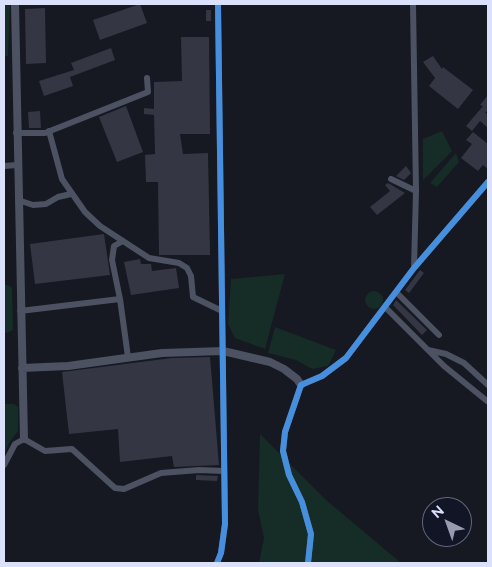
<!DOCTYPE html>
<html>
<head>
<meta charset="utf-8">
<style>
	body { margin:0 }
	#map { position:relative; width:492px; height:567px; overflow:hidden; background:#161822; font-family:Raleway,sans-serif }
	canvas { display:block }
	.frame { position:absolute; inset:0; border:5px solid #dbe1fb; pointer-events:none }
	.north { position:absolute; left:422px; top:497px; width:50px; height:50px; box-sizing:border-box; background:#121526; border:1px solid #62677b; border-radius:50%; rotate:318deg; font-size:14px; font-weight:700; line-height:20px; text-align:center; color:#dbe1fb }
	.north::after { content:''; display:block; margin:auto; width:18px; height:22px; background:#969baf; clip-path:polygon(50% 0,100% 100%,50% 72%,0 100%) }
</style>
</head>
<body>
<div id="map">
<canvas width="492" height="567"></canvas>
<div class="frame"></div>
<div class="north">N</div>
</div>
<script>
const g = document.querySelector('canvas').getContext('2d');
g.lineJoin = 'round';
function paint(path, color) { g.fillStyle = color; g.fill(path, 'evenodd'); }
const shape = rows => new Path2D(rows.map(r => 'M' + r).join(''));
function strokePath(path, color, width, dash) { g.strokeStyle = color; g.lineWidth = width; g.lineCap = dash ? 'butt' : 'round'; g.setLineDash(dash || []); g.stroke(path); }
paint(shape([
	[4,4,10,4,8,56,4,56],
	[442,131,452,151,423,180,423,139],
	[456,153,459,162,437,187,430,183],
	[285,274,265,349,235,338,228,324,231,279],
	[4,284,12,287,13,330,7,333,4,332],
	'365 300a9 9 0 1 1 18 0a9 9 0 1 1-18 0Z',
	[275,327,336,350,328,366,312,369,296,360,268,353],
	[4,404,14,404,18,407,18,431,9,443,4,455],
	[260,434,325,499,401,563,259,563,264,538,258,510]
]), '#162c26');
paint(shape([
	[140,4,147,23,100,40,93,20],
	[45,8,46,63,26,64,25,9],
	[206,10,211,10,211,21,206,21],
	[181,37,209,37,210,134,180,134,183,154,208,153,210,255,159,255,158,182,146,182,145,155,155,154,154,115,144,114,144,108,154,109,154,82,182,81],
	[111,48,115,60,70,77,73,86,44,96,39,81,74,70,71,63],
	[433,56,442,69,443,67,473,90,458,109,429,86,435,78,423,62],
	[488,95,488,111,485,112,488,115,488,128,480,121,472,131,466,126,483,106,480,105],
	[126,106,143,152,117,162,99,117],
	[40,111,41,128,29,128,28,112],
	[473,132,488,144,488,169,483,165,478,171,461,158,472,144,466,140],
	[406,166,411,173,404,180,396,176],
	[388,183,405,193,377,215,370,207,390,191,385,185],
	[104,234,110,275,35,284,30,244],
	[140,259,141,264,151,264,152,271,176,268,179,288,131,295,124,262],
	[420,270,424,273,409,293,405,290],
	[396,300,427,330,422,335,393,305],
	[210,357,219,465,174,467,172,456,120,462,118,429,69,434,62,372,172,358],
	[196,475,218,476,217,481,196,480]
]), '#343743');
strokePath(shape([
	[413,4,416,191,414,267],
	[49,131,62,179,85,212,100,226,149,258,179,263,187,268,191,276,193,297,222,311],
	[16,133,45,133,148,92,147,78],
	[4,166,17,165],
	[391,179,416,191],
	[18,200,33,205,46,204,58,197,71,194],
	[397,293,439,335],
	[120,299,112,260,114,246,123,241],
	[386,308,444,366,487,401],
	[20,311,120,299,128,357],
	[428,350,446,354,464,363,488,385],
	[4,465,15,444,24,439,45,451,72,449,115,488,124,489,161,473,199,470,224,471],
	[217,563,221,553,225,524,218,4],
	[308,563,311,534,302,502,289,475,283,451,285,432,301,385,322,376,346,358,414,268,488,182]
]), '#4c5261', 6);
strokePath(shape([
	[15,4,24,439],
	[22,368,68,366,162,353,223,351,270,362,284,369,297,379,301,385]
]), '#4c5261', 8);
strokePath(shape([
	[217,563,221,553,225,524,218,4],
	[308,563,311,534,302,502,289,475,283,451,285,432,301,385,322,376,346,358,414,268,488,182]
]), '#468fdf', 6);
</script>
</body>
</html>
